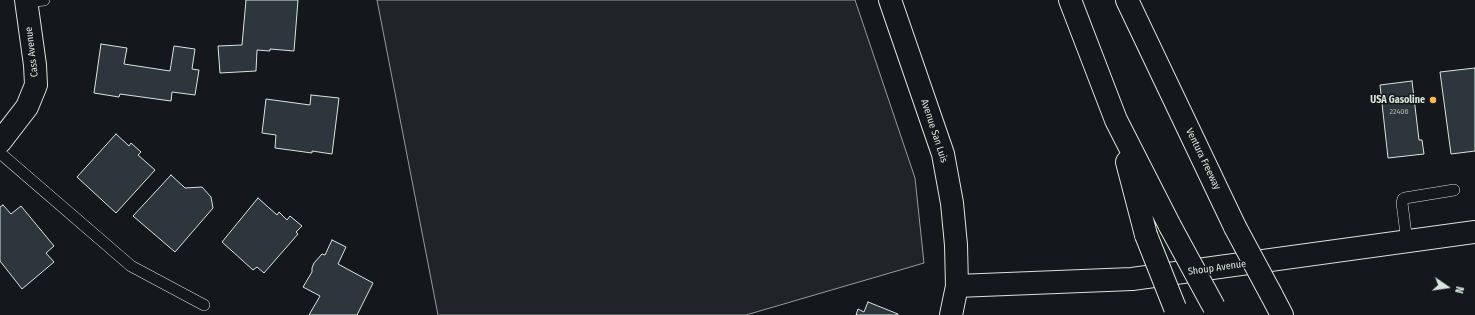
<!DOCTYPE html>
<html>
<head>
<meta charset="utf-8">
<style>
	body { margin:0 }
	#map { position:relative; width:1475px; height:315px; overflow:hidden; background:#14181c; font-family:"Fira Sans Condensed",sans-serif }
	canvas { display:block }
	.north { position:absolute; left:1427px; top:267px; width:40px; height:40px; -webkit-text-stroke:3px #14181c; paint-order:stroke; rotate:103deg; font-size:11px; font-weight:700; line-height:16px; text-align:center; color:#d8e6dc }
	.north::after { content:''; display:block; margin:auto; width:14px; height:18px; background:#d8e6dc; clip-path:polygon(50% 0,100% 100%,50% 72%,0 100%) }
</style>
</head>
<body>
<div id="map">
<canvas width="1475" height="315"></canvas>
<div class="north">N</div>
</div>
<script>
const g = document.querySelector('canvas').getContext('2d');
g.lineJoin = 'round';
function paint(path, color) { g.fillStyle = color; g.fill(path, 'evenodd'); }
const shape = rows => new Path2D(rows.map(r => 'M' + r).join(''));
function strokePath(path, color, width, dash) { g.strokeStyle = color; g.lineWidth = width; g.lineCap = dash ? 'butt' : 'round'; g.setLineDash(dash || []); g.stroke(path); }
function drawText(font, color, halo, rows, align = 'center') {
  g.font = font + ' "Fira Sans Condensed",sans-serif'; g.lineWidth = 3; g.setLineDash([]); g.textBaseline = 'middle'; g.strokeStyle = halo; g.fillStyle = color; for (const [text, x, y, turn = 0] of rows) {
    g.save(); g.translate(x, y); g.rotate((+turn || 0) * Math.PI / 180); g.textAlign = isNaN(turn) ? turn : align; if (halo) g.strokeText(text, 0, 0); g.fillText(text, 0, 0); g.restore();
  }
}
const green = shape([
	[377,0,855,0,915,178,924,263,746,315,438,315,377,0]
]);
paint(green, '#202428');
strokePath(green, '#939e99', 1);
const building = shape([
	[246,0,298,0,294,51,270,49,270,51,257,50,256,71,220,73,218,46,242,45,246,0],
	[101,44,127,48,124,64,170,71,174,46,195,49,192,69,199,70,195,95,172,92,171,101,120,94,119,97,94,93,101,44],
	[1475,68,1475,151,1451,154,1440,72,1475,68],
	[1412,81,1419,140,1422,140,1424,154,1388,158,1380,85,1412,81],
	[311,95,339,98,332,154,312,151,312,153,275,148,276,135,262,133,266,99,310,105,311,95],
	[116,134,129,146,131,143,141,152,138,155,155,170,116,213,77,177,116,134],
	[171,175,185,188,202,187,211,197,213,208,175,252,133,216,171,175],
	[258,198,277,215,279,212,287,220,290,216,302,226,296,232,298,234,264,273,257,267,253,270,222,242,258,198],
	[3,205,11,214,21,206,54,246,46,253,54,262,22,289,0,261,0,207,3,205],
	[332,240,346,247,338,264,373,283,357,315,309,315,320,296,303,287,312,272,312,268,314,263,322,254,325,255,332,240],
	[868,302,898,314,898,315,856,315,858,309,864,312,868,302]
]);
paint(building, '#2c363c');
strokePath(building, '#d8e6dc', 1);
const service = shape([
	[26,2,44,0],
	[0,153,131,266,204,305],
	[1407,242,1402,203,1403,199,1405,198,1454,190]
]);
const minor = shape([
	[0,142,27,107,36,85,35,65,26,0]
]);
const tertiary = shape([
	[890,0,943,154,952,203,956,245,957,286,951,315]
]);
const secondary = shape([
	[957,286,1132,279,1475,232]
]);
const motorway = shape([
	[1070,0,1116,120,1170,226],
	[1127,0,1235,227],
	[1127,162,1146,235],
	[1271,294,1282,315]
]);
strokePath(service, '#d8e6dc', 12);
strokePath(minor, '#d8e6dc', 24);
strokePath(tertiary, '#d8e6dc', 24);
strokePath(secondary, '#d8e6dc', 24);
strokePath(motorway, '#d8e6dc', 24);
strokePath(service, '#14181c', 11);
strokePath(minor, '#14181c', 22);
strokePath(tertiary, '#14181c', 22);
strokePath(secondary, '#14181c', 22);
strokePath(motorway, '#14181c', 22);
const motorwayBridge = shape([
	[1170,226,1214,307],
	[1235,227,1271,294],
	[1146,235,1175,308]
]);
strokePath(motorwayBridge, '#d8e6dc', 24, []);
strokePath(motorwayBridge, '#14181c', 22);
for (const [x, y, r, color] of [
	[1433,100,4,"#ffb74d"]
]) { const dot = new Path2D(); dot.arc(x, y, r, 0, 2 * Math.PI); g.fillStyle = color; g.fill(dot); strokePath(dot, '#14181c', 1.5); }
drawText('8px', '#adbab4', null, [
	["22406",1399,112]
]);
drawText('10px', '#d8e6dc', '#14181c', [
	["Cass Avenue",32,52,-97],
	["Avenue San Luis",934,131,72],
	["Ventura Freeway",1203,159,64],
	["Shoup Avenue",1217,268,-8]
]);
drawText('bold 10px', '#d8e6dc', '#14181c', [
	["USA Gasoline",1425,100]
], 'right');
</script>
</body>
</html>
